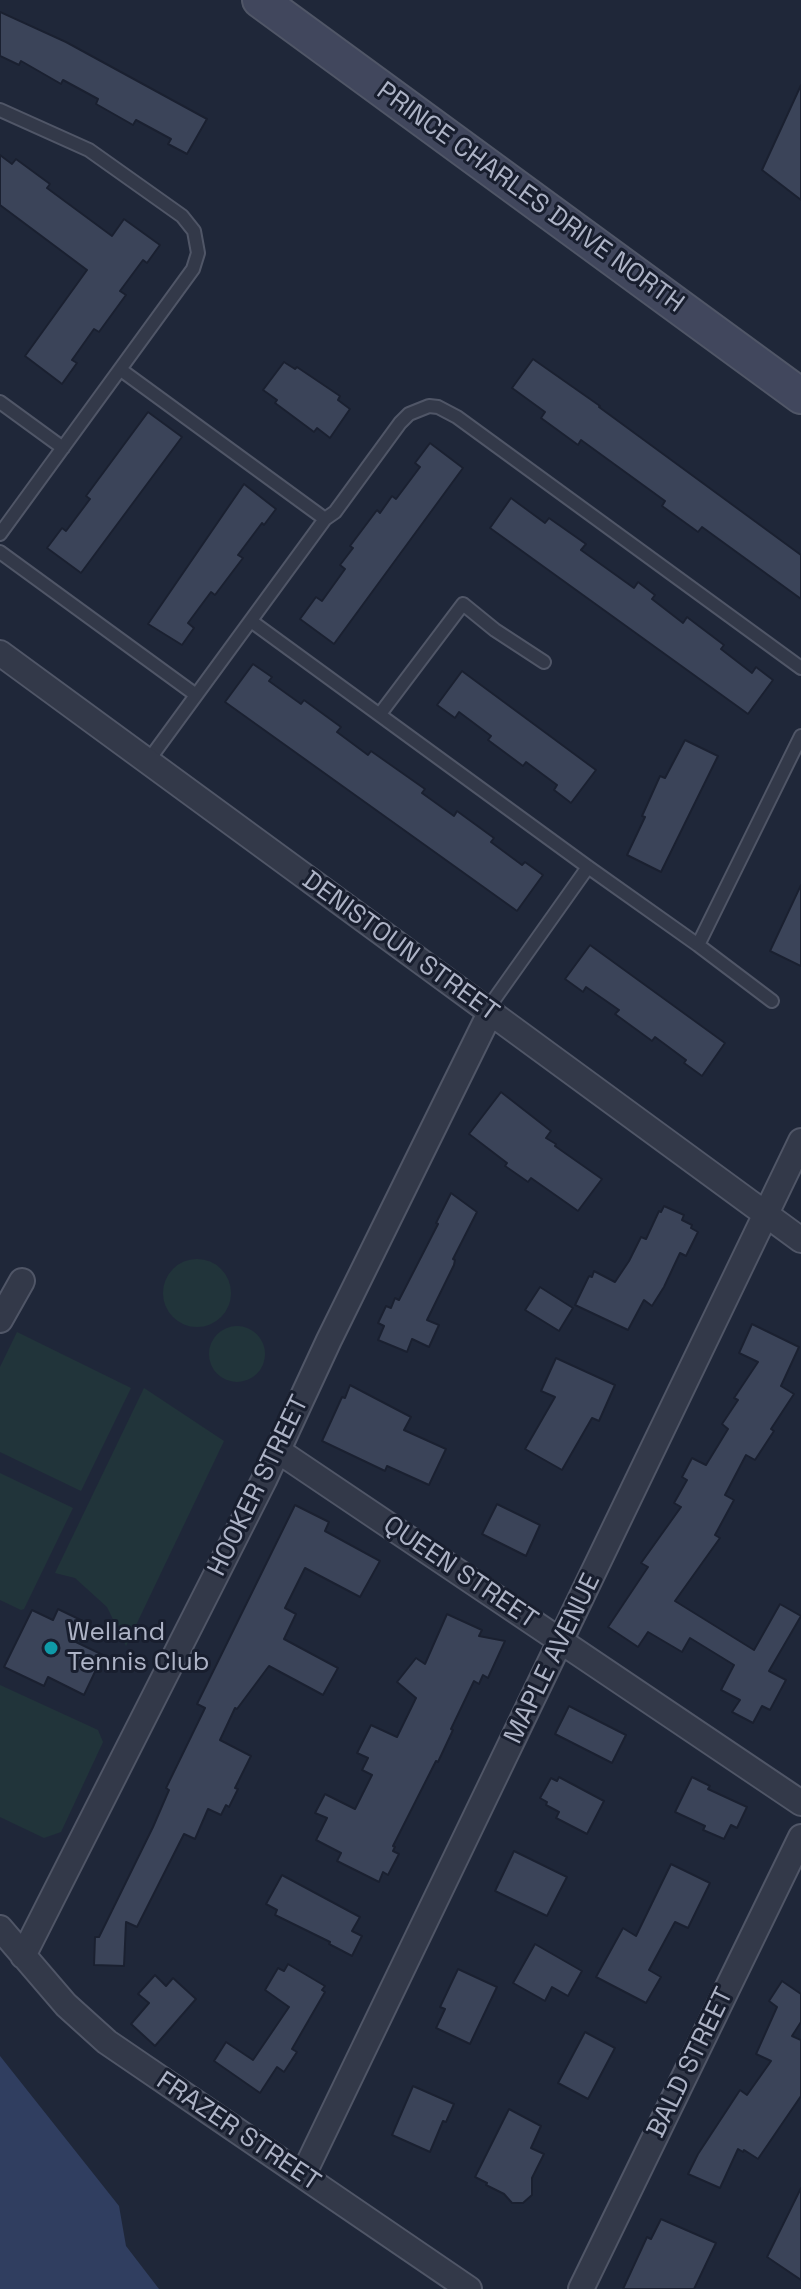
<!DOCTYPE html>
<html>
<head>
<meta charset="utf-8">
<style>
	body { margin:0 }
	canvas { display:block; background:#1f2739 }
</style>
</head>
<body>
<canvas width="801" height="2289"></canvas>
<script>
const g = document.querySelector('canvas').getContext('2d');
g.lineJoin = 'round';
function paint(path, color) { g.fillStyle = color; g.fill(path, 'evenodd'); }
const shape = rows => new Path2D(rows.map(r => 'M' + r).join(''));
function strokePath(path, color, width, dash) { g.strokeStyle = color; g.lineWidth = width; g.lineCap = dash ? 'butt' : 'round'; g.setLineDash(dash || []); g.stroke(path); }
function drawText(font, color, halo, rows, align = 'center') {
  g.font = font + ' "Space Grotesk",sans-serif'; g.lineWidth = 6; g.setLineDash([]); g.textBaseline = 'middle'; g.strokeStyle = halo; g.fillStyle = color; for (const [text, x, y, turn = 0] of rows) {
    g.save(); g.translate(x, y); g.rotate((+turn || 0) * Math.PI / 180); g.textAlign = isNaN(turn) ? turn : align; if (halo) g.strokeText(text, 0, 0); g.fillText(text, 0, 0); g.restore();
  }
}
paint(shape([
	'163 1293a34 34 0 1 1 68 0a34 34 0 1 1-68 0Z',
	'209 1354a28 28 0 1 1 56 0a28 28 0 1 1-56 0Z',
	[17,1332,131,1388,81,1491,0,1452,0,1367],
	[144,1388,224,1441,126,1646,107,1607,75,1578,55,1573],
	[0,1473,73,1508,24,1609,21,1610,0,1600],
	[0,1685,98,1730,103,1742,61,1832,44,1838,0,1817]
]), '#21343a');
paint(shape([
	[0,2056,119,2206,126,2246,159,2289,0,2289]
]), '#303e60');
const building = shape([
	[0,12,66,42,207,119,187,154,168,144,171,139,136,120,133,125,96,104,98,99,63,80,61,84,21,61,19,65,0,56,0,12],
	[801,85,801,200,762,170,801,85],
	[0,155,12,164,16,159,50,184,47,188,112,236,124,219,160,245,147,263,143,260,120,291,126,295,99,332,94,329,72,360,77,363,62,384,25,356,87,270,0,205,0,155],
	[533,359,600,406,599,407,801,555,801,599,702,527,698,532,662,506,665,501,581,440,578,445,541,418,545,412,512,388,533,359],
	[284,362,295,369,297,367,340,396,338,400,350,409,330,438,317,428,314,432,275,403,277,400,263,390,284,362],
	[148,412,182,437,81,573,47,548,62,528,66,531,90,499,86,496,148,412],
	[430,443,463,468,334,644,300,619,316,597,322,601,345,569,340,565,353,548,350,546,377,510,380,513,392,496,396,499,420,467,415,463,430,443],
	[244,484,276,509,264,525,262,523,238,555,243,558,215,595,211,592,188,623,194,628,182,645,148,624,244,484],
	[511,498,545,523,549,518,586,544,581,550,634,588,638,582,655,595,652,599,683,623,687,617,724,645,721,649,752,673,756,667,773,680,748,714,490,528,511,498],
	[253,664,272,677,269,681,301,704,304,700,341,727,337,732,368,755,371,751,425,789,422,793,454,816,457,811,494,838,491,842,522,865,525,862,543,875,517,911,225,702,253,664],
	[462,671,596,770,571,803,554,790,557,785,526,762,523,766,488,740,491,736,459,712,455,718,437,705,462,671],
	[685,740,718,756,661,872,627,855,645,817,642,816,660,776,665,778,685,740],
	[801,885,801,966,770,951,801,885],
	[590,945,725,1043,702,1076,684,1063,686,1060,655,1037,652,1041,615,1014,619,1010,586,987,583,992,565,979,590,945],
	[501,1092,551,1131,546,1138,556,1144,555,1146,602,1179,578,1211,531,1178,528,1182,505,1166,507,1163,469,1134,501,1092],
	[451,1193,477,1212,453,1259,455,1260,454,1265,427,1320,439,1325,429,1347,412,1339,407,1352,378,1340,384,1326,378,1323,386,1306,391,1308,395,1298,399,1300,438,1224,436,1223,451,1193],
	[664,1206,684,1215,682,1220,692,1225,691,1228,698,1232,686,1256,680,1253,664,1287,652,1306,644,1300,628,1330,575,1305,589,1276,592,1277,594,1271,615,1282,629,1261,641,1237,646,1239,659,1211,661,1212,664,1206],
	[540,1287,573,1308,559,1331,525,1310,540,1287],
	[752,1324,799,1347,781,1386,794,1394,771,1429,774,1431,755,1460,746,1455,725,1495,734,1500,715,1535,720,1538,675,1601,754,1650,780,1604,801,1616,769,1671,786,1680,770,1710,762,1706,753,1723,732,1712,740,1700,721,1690,734,1665,690,1638,682,1652,648,1632,638,1647,608,1627,648,1567,641,1563,681,1507,674,1503,687,1480,682,1477,692,1458,706,1465,728,1429,722,1424,738,1400,734,1398,758,1362,739,1353,752,1324],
	[556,1358,615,1385,599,1421,592,1418,562,1470,525,1449,555,1397,541,1391,556,1358],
	[350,1385,411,1417,404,1430,446,1449,429,1485,387,1466,385,1471,322,1441,342,1397,345,1398,350,1385],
	[497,1504,540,1525,526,1556,482,1534,497,1504],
	[295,1505,329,1522,325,1531,380,1561,360,1597,305,1568,285,1608,296,1614,284,1639,338,1668,323,1695,269,1666,237,1709,235,1708,220,1740,251,1756,235,1788,238,1789,229,1807,226,1805,221,1815,208,1809,195,1839,184,1834,137,1927,126,1922,124,1966,94,1965,95,1937,99,1937,153,1827,169,1790,166,1788,205,1708,197,1704,295,1505],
	[58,1609,85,1622,76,1642,103,1655,84,1695,48,1677,44,1686,4,1667,32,1610,53,1620,58,1609],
	[447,1614,482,1630,479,1636,505,1641,488,1678,483,1675,479,1684,474,1681,451,1729,453,1730,438,1762,436,1761,393,1846,395,1847,393,1851,399,1854,388,1875,383,1872,379,1882,337,1861,341,1853,316,1840,327,1818,315,1813,325,1794,355,1809,372,1775,362,1770,368,1758,357,1753,371,1725,397,1737,416,1698,397,1682,416,1658,425,1664,447,1614],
	[569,1706,626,1735,612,1763,555,1734,569,1706],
	[559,1777,604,1801,587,1834,556,1818,559,1812,546,1805,547,1802,540,1798,551,1778,557,1781,559,1777],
	[692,1777,710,1786,708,1789,747,1807,737,1828,731,1825,724,1839,703,1830,705,1826,675,1812,692,1777],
	[514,1851,567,1877,547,1916,495,1891,514,1851],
	[671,1864,710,1883,688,1928,675,1922,649,1970,661,1977,646,2003,596,1977,623,1928,636,1936,671,1864],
	[282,1875,360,1917,352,1931,362,1936,352,1956,329,1944,330,1942,275,1915,277,1910,266,1904,282,1875],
	[535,1944,582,1971,568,1996,552,1987,545,2001,513,1983,535,1944],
	[288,1964,325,1986,322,1990,325,1992,292,2049,297,2052,284,2072,277,2067,260,2093,214,2061,226,2042,253,2060,289,2007,265,1990,278,1968,284,1971,288,1964],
	[458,1969,497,1987,470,2044,436,2028,445,2009,440,2007,458,1969],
	[155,1975,166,1986,173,1978,196,1999,155,2046,131,2024,149,2003,138,1994,155,1975],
	[782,1981,801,1994,801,2022,792,2036,801,2040,801,2096,758,2159,744,2150,743,2152,738,2149,720,2188,688,2174,698,2154,740,2090,747,2095,771,2061,756,2054,777,2007,769,2001,782,1981],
	[585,2032,615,2048,588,2099,558,2083,585,2032],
	[413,2086,454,2104,446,2122,443,2121,430,2152,392,2135,413,2086],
	[509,2109,541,2126,531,2148,544,2154,532,2178,532,2195,523,2203,512,2203,504,2194,486,2185,487,2183,475,2177,509,2109],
	[801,2188,801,2280,767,2257,801,2188],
	[661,2219,716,2243,694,2289,623,2289,647,2237,651,2239,661,2219]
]);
paint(building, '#3b4459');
strokePath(building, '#1a2030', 2);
const lane = shape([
	[0,110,89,150,182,216,194,231,198,253,193,269,0,534],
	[121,370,325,519],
	[0,402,63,448],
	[0,552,196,695],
	[251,621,588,867,698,945,772,1001],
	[380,714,463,604,495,630,544,662],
	[148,761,325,519,335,512,400,423,409,414,429,406,438,407,457,417,801,668],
	[698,945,801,736],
	[486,1011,588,867]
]);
const street = shape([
	[0,653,801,1240],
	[0,1320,22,1281],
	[277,1450,801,1803],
	[0,1928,66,2005,107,2042,469,2289],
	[23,1956,264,1480,329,1340,490,1013],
	[303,2175,801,1141],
	[581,2289,801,1837]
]);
const secondary = shape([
	[260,0,801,396]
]);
strokePath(lane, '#505667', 16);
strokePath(street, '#505667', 28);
strokePath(secondary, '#505667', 38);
strokePath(lane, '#333949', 12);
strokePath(street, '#333949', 24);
strokePath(secondary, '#41475d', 34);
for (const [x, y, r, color] of [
	[51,1648,8,"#0f9aa8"]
]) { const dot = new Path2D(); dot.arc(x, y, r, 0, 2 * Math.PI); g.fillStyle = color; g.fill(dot); strokePath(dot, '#181e2e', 3); }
drawText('26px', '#adb3c6', '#181e2e', [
	["PRINCE CHARLES DRIVE NORTH",530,198,36],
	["DENISTOUN STREET",400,947,36],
	["HOOKER STREET",259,1486,-64],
	["QUEEN STREET",460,1573,34],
	["MAPLE AVENUE",553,1659,-64],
	["BALD STREET",691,2063,-64],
	["FRAZER STREET",238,2132,34]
]);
drawText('26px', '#adb3c6', '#181e2e', [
	["Welland",67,1633],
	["Tennis Club",67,1663]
], 'left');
</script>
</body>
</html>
